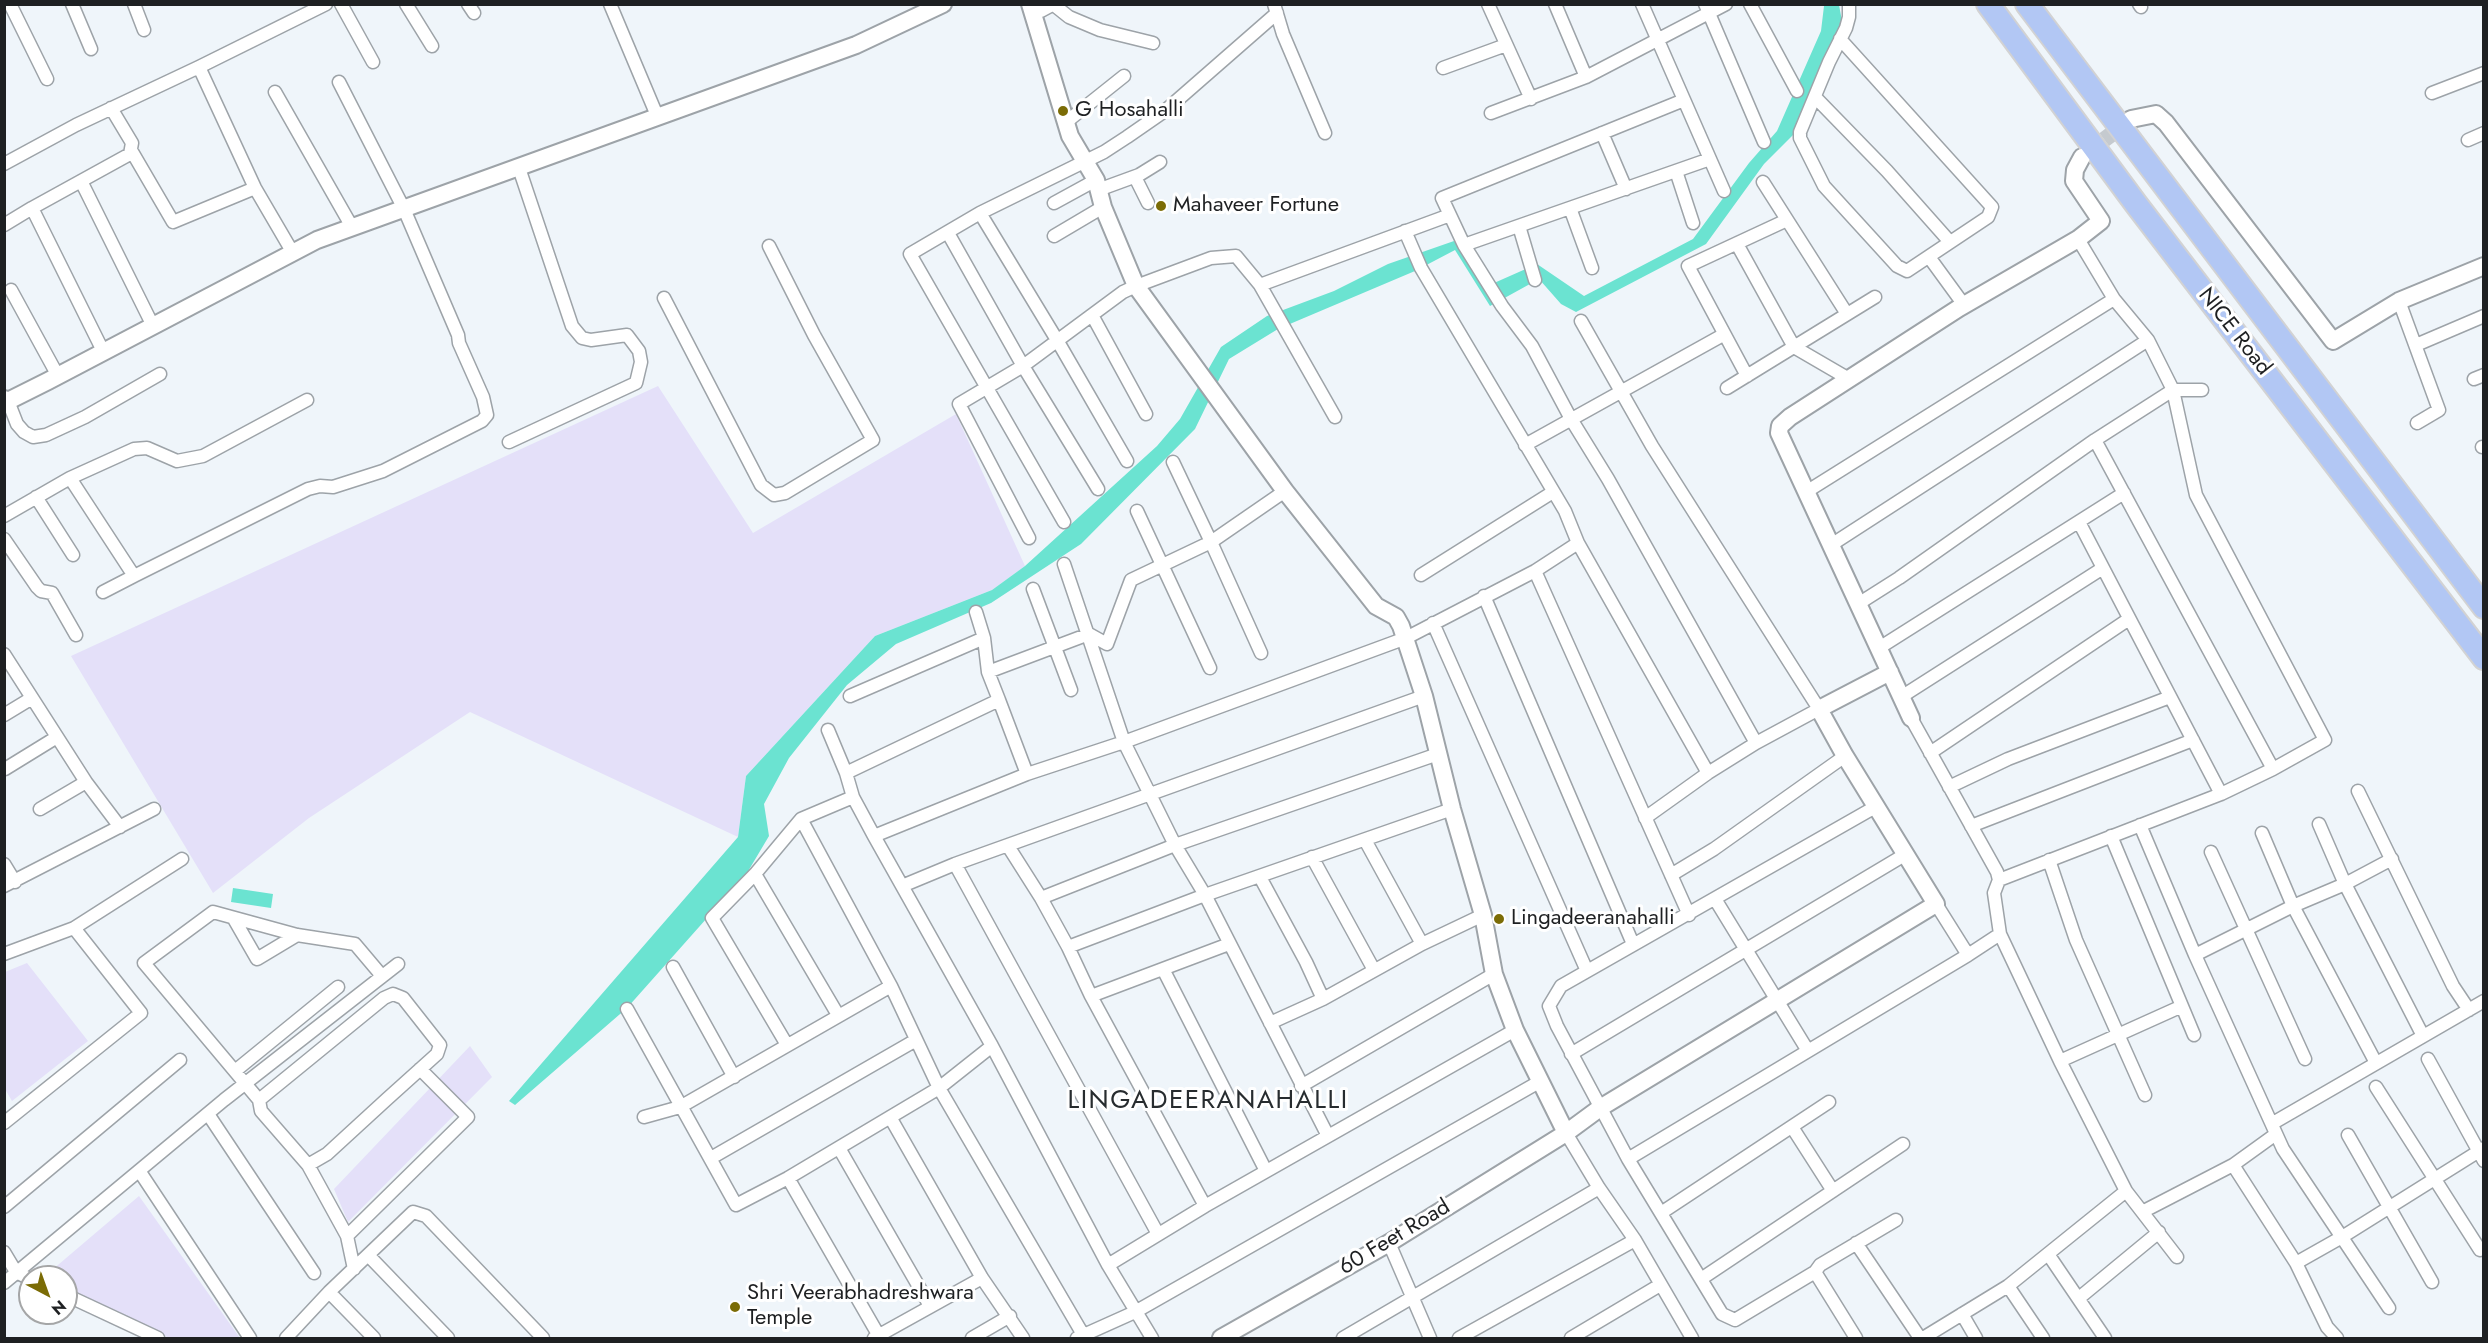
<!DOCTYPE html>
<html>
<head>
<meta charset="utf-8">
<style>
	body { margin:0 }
	#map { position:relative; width:2488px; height:1343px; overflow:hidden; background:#eff5fa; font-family:Jost,sans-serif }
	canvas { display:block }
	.frame { position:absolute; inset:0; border:6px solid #1e2022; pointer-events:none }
	.north { position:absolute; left:18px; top:1265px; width:60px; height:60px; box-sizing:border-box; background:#fff; border:2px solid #a5a6a7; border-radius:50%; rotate:139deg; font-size:16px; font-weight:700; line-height:24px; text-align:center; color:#1e2022 }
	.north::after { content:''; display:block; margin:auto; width:21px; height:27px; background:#7b6c06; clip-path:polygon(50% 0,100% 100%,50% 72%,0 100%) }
</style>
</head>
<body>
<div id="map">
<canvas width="2488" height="1343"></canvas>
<div class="frame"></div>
<div class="north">N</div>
</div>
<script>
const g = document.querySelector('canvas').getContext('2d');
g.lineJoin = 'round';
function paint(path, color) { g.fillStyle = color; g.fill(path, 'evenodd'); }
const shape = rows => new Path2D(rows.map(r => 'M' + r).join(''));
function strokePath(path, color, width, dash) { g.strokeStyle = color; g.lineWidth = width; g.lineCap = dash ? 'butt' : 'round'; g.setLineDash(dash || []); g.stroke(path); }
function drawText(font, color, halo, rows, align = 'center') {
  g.font = font + ' Jost,sans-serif'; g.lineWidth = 6; g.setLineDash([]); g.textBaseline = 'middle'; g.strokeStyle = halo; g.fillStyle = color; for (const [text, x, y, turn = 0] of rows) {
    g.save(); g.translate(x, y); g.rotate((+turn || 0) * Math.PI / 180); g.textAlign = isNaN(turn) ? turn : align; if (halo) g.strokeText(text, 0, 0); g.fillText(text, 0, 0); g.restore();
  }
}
paint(shape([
	[658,386,753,533,956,414,1025,566,992,590,875,636,746,776,738,837,470,712,309,818,213,893,71,656],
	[27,963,88,1041,12,1101,5,1089,5,972],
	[470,1046,492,1077,348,1222,334,1189],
	[139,1196,240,1338,169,1338,66,1287,66,1277,45,1276]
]), '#e4e0f9');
paint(shape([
	[1824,6,1839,5,1842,21,1793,135,1764,164,1706,244,1576,312,1561,304,1539,279,1490,306,1455,250,1415,271,1278,329,1229,359,1195,429,1081,544,991,603,896,644,847,685,789,758,764,804,769,836,747,873,627,1008,515,1105,509,1101,738,837,746,776,875,636,992,590,1025,566,1157,446,1180,419,1221,347,1267,316,1334,291,1388,264,1454,241,1485,287,1537,264,1584,296,1693,239,1749,163,1777,131,1821,31],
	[233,888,273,894,271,908,231,902]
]), '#6be3d1');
strokePath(shape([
	[2085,154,2129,121]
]), '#c5cacf', 16, [16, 8]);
const minor = shape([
	[10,4,47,79],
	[72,4,91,49],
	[134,4,144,30],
	[341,4,373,62],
	[406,4,432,46],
	[468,4,474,13],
	[610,4,658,118],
	[1274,4,1283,34,1325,133],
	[1488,4,1531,99],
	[1555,4,1586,77],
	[1642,4,1724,191],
	[1705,4,1764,142],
	[1750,4,1797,91],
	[2139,4,2141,7],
	[1054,5,1069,17,1100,30,1153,43],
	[1032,9,1041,11,1054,4],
	[1840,39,1992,207,1988,217,1907,271,1897,266,1824,186,1800,138,1800,132,1829,62,1846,28,1849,17,1849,4],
	[199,67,255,188,293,253],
	[1443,68,1506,45],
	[275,92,352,227],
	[2432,93,2484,73],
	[1815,97,1887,171,1950,242],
	[1684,100,1442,198,1464,245,1710,159],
	[1491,113,1586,77,1726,4],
	[1065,123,1124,76],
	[1602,133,1626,189],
	[2468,140,2484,133],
	[131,150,173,222,255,188],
	[4,164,76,125,199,67,326,4],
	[1676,171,1693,223],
	[1135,177,1148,203],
	[81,181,153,326],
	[1763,182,1847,314],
	[1098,190,1139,175,1160,162],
	[1054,203,1096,180],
	[1570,208,1592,268],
	[980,213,1057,340,1127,461],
	[4,225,32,208],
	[1519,226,1535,280],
	[1405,231,1421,268,1565,511,1578,543,1708,773],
	[948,233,1023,366,1098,489],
	[1054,236,1103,207],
	[2078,239,2114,299,2148,340,2173,390,2202,390],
	[1737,244,1794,347,1849,379],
	[1464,245,1502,306,1532,346,1571,419,1608,479,1756,743],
	[1929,257,1964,305],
	[1260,285,1450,215],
	[11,290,58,376],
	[664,298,761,485,774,495,785,493,873,440,814,335,769,246],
	[2399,301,2439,410,2417,423],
	[1092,315,1146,414],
	[1581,321,1652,446,1819,709,1756,743,1708,773,1645,818],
	[2416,345,2484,316],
	[103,351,32,208,130,154,132,143,111,108],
	[1747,376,1688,266,1787,220],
	[2474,379,2484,375],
	[1727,388,1875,297],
	[8,401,17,424,24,432,33,437,46,435,85,417,160,374],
	[2095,440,2273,769],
	[509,442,636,383,641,362,639,351,627,335,591,340,582,338,572,326,519,168],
	[1525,445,1723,335],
	[2482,447,2484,447],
	[70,478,134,449,147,448,177,461,203,456,307,400],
	[1806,492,2114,299],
	[36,497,73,555],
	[1137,511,1210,668],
	[4,516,70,478,134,576,308,489,320,486,333,487,383,471,482,421,487,415,483,397,459,343,458,335,404,209,339,82],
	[1064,522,910,254,980,213,1104,152,1127,137,1166,110,1277,13],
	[2079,522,2221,794],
	[1029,538,959,404,1023,366,1123,292,1136,286,1211,258,1236,256,1260,285,1335,417],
	[4,539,37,587,41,591,52,593,76,635],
	[1831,545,2148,340],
	[1064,564,1124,742,1175,845,1205,895,1328,1136],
	[1535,571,1689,915],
	[1421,575,1553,492],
	[1033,589,1071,690],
	[103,592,134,576],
	[1484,596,1633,944],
	[1858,604,1899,578,2095,440,2173,390,2196,495,2325,740,2273,769,2221,794,1999,880,1997,872,1911,718],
	[976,612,984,638,988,672,999,700],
	[1433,623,1587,971],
	[1879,648,2124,493],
	[1261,653,1211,542,1285,491],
	[4,654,86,782,120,827],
	[988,672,1089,634,1107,644,1131,580,1211,542,1173,462],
	[850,696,984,638],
	[1901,697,2103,568],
	[4,715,32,698],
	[828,730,846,773],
	[1930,753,2129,619],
	[5,769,57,737],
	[1949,787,2008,759,2170,697],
	[2358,791,2453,986,2469,1010],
	[1877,806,1561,986,1549,1006,1557,1026,1628,1159,1722,1314,1735,1320,1815,1272,1820,1265,1896,1220],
	[40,809,86,782],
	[801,819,891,986,939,1088,1085,1338],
	[2319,824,2345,884,2423,1036],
	[2140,825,2195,955,2283,1149,2389,1308],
	[1971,826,2193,740],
	[2262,833,2293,906,2376,1063],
	[874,836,1027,774,1124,742,1406,638,1535,571,1578,543],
	[2111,836,2194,1035],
	[1365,840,1422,944],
	[1008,846,1041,898,1068,947,1091,996,1205,1206],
	[2211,852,2305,1059],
	[1312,857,1374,970],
	[2049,860,2076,940,2145,1095],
	[4,864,15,882],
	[955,864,1158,1234],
	[755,874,838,1015],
	[1671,875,1714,849,1845,756],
	[1260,877,1306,962,1323,999],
	[1999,880,1994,893,2000,934,2060,1061,2126,1191],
	[4,886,154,809],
	[902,886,955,864,1424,696],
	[1041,898,1175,845,1438,754],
	[1715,899,1808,1051],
	[234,919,257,959,297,935],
	[1068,947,1205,895,1452,809],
	[4,954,74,928,182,859],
	[1968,955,2000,934],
	[2195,955,2293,906,2345,884,2392,859],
	[673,967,734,1077],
	[1163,969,1266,1171],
	[1091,996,1229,944],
	[627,1009,736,1205,788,1178,939,1088,992,1046,874,836,853,797,846,773,999,700,1027,774],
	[1270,1023,1323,999,1422,944,1483,915],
	[787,1045,712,918,755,874,801,819,853,797],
	[992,1046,1108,1265,1152,1338],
	[1571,1054,1906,854],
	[2428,1059,2484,1161],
	[2060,1061,2180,1007],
	[235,1071,338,987],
	[1301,1086,1494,974],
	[2376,1087,2480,1250],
	[259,1100,261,1111,308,1165,327,1154,387,1099,437,1054,440,1045,403,998,393,994,384,998,259,1100,144,963,213,912,297,935,355,944,382,976],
	[208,1114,314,1273],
	[644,1117,680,1107,891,986],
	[890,1117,982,1278,1023,1338],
	[4,1123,141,1013,74,928],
	[2273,1123,2484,1001],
	[1792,1127,1833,1191],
	[1566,1133,1599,1188,1635,1240,1692,1338],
	[2348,1135,2432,1282],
	[839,1148,930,1306],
	[711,1158,916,1040],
	[1628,1159,1968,955,1936,904],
	[308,1165,347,1236],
	[2233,1165,2296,1263,2327,1327,2337,1338],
	[140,1172,250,1338],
	[788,1178,879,1336],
	[4,1207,180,1060],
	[2144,1211,2233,1165,2276,1134],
	[1661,1213,1829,1102],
	[1389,1243,1430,1338],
	[1856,1243,1920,1338],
	[4,1252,16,1272,30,1279],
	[2048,1254,2105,1338],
	[368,1255,448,1338],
	[2296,1263,2342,1237,2484,1148],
	[1108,1265,1205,1206,1515,1030],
	[354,1269,347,1236,468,1117,420,1069],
	[1815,1272,1856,1338],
	[1701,1279,1903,1144],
	[4,1283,224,1100,398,964],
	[2008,1286,2043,1338],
	[329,1292,374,1338],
	[66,1295,158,1338],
	[2079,1298,2159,1232],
	[1962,1314,1976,1338],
	[286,1338,329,1292,413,1212,426,1216,543,1338],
	[874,1338,982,1278],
	[972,1338,1010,1316],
	[1077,1338,1135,1312,1539,1082],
	[1343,1338,1599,1188],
	[1459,1338,1635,1240],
	[1571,1338,1660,1285],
	[1923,1338,2008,1286,2126,1191,2177,1257]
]);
const tertiary = shape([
	[1030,4,1070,136,1096,180,1103,207,1136,286,1285,491,1376,606,1396,617,1401,626,1424,696,1452,809,1483,915,1494,974,1515,1030,1566,1133],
	[2131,119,2156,114,2166,123,2333,341,2399,301,2484,266],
	[4,399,8,401,48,381,317,240,856,45,943,4],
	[1911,718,1779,433,1780,426,1790,417,1959,308,2078,239,2101,221,2074,181,2075,170,2082,157],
	[1221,1338,1389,1243,1566,1133,1600,1108,1936,904,1845,756,1819,709,1890,672]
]);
const motorway = shape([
	[1988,4,2136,204,2484,658],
	[2027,4,2484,607]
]);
strokePath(minor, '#9da3a8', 15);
strokePath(tertiary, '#9da3a8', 20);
strokePath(motorway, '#d2d2d3', 26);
strokePath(minor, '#fff', 12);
strokePath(tertiary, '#fff', 16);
strokePath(motorway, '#b2c7f4', 22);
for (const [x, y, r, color] of [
	[1063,111,6,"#7b6c06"],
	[1161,206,6,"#7b6c06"],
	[1499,919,6,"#7b6c06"],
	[735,1307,6,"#7b6c06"]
]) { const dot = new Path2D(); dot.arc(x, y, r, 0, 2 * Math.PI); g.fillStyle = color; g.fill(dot); strokePath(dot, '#fff', 2); }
drawText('22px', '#1e2022', '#fff', [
	["G Hosahalli",1075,111],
	["Mahaveer Fortune",1173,206],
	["Lingadeeranahalli",1511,919],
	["Shri Veerabhadreshwara",747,1294],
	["Temple",747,1319]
], 'left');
drawText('22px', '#1e2022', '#fff', [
	["NICE Road",2234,332,52],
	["60 Feet Road",1395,1238,-31]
]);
g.letterSpacing = '1.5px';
drawText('26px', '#272c2f', '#fff', [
	["LINGADEERANAHALLI",1208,1102]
]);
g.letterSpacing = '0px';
</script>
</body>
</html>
